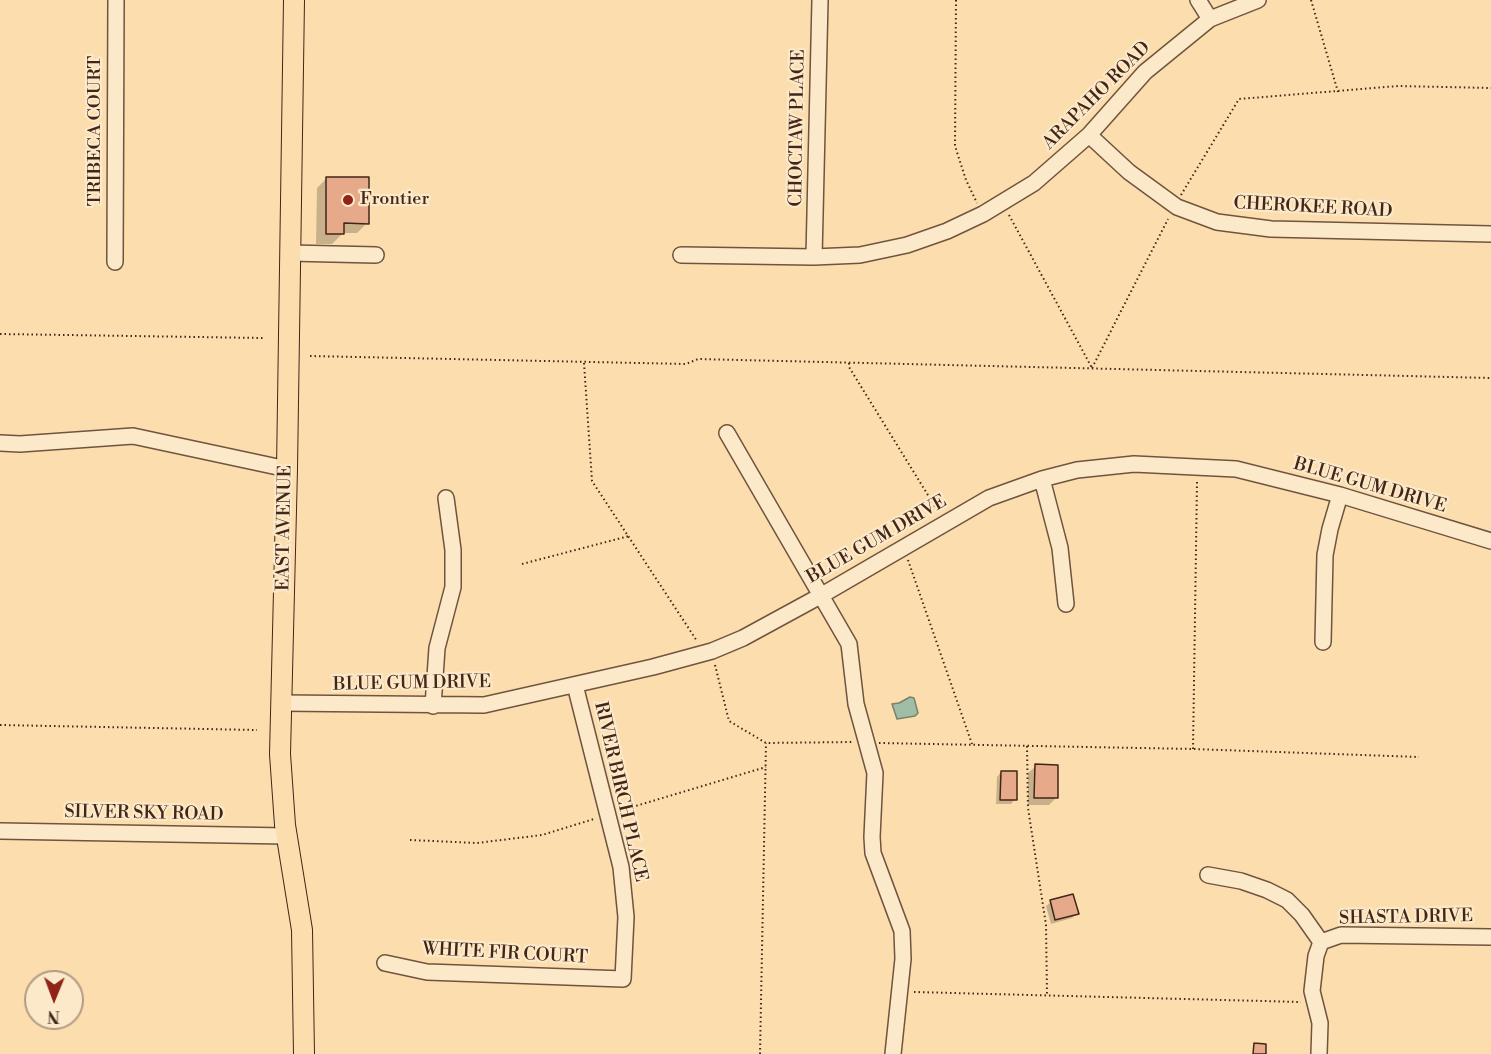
<!DOCTYPE html>
<html>
<head>
<meta charset="utf-8">
<style>
	body { margin:0 }
	#map { position:relative; width:1491px; height:1054px; overflow:hidden; background:#fbddae; font-family:"Libre Bodoni",serif }
	canvas { display:block }
	.north { position:absolute; left:24px; top:970px; width:60px; height:60px; box-sizing:border-box; background:#fce9ca; border:2px solid #b29b83; border-radius:50%; rotate:181deg; font-size:16px; font-weight:700; line-height:24px; text-align:center; color:#422618 }
	.north::after { content:''; display:block; margin:auto; width:21px; height:27px; background:#8f2418; clip-path:polygon(50% 0,100% 100%,50% 72%,0 100%) }
</style>
</head>
<body>
<div id="map">
<canvas width="1491" height="1054"></canvas>
<div class="north">N</div>
</div>
<script>
const g = document.querySelector('canvas').getContext('2d');
g.lineJoin = 'round';
function paint(path, color) { g.fillStyle = color; g.fill(path, 'evenodd'); }
const shape = rows => new Path2D(rows.map(r => 'M' + r).join(''));
function strokePath(path, color, width, dash) { g.strokeStyle = color; g.lineWidth = width; g.lineCap = dash ? 'butt' : 'round'; g.setLineDash(dash || []); g.stroke(path); }
function drawText(font, color, halo, rows, align = 'center') {
  g.font = font + ' "Libre Bodoni",serif'; g.lineWidth = 4.5; g.setLineDash([]); g.textBaseline = 'middle'; g.strokeStyle = halo; g.fillStyle = color; for (const [text, x, y, turn = 0] of rows) {
    g.save(); g.translate(x, y); g.rotate((+turn || 0) * Math.PI / 180); g.textAlign = isNaN(turn) ? turn : align; if (halo) g.strokeText(text, 0, 0); g.fillText(text, 0, 0); g.restore();
  }
}
const water = shape([
	[910,697,914,698,918,713,915,716,897,719,892,704,899,703,910,697]
]);
paint(water, '#a0bda6');
strokePath(water, '#7a816d', 1.5);
paint(shape([
	[327,178,367,223,357,233,343,233,332,244,316,244,317,188],
	[1036,766,1056,798,1049,805,1028,805,1028,773],
	[1001,772,1015,799,1011,804,996,804,997,777],
	[1051,902,1077,914,1072,918,1051,924,1046,906]
]), '#0003');
const building = shape([
	[326,177,369,177,369,224,344,223,344,234,326,234,326,177],
	[1035,764,1058,765,1058,798,1034,798,1035,764],
	[1001,771,1017,771,1017,800,1000,800,1001,771],
	[1073,894,1079,914,1055,920,1050,900,1073,894],
	[1254,1043,1266,1044,1266,1054,1253,1054,1254,1043]
]);
paint(building, '#e6aa8b');
strokePath(building, '#422618', 1.5);
const minor = shape([
	[1198,0,1210,19],
	[1089,135,1129,172,1177,207,1217,222,1271,229,1491,234],
	[290,253,376,255],
	[681,255,814,257,860,255,907,245,947,231,983,214,1034,183,1089,135,1145,72,1210,19,1258,0],
	[814,257,820,0],
	[115,262,116,0],
	[727,433,849,644,856,704,875,773,872,837,873,853,902,931,903,959,893,1054],
	[0,443,20,444,133,436,287,469],
	[1042,479,1060,548,1066,604],
	[1323,642,1325,555,1330,529,1340,495],
	[281,703,484,705,653,667,712,651,743,638,822,595,989,498,1042,479,1077,470,1134,464,1236,469,1340,495,1491,541],
	[433,706,437,648,453,587,453,550,446,498],
	[0,831,286,836],
	[1208,875,1241,881,1267,890,1287,900,1302,915,1321,942],
	[1321,942,1341,935,1491,937],
	[385,963,427,972,623,979,626,917,621,867,575,685],
	[1319,1054,1320,1023,1312,991,1316,956,1321,942]
]);
const major = shape([
	[294,0,287,469,280,754,285,825,302,930,304,1054]
]);
strokePath(minor, '#70543e', 18);
strokePath(major, '#422618', 22);
strokePath(shape([
	[956,0,955,146,966,180,977,203],
	[1311,0,1338,92],
	[1181,195,1239,99,1398,86,1491,88],
	[1009,215,1092,368],
	[0,334,263,338],
	[310,356,686,364,698,359,1491,378],
	[584,363,592,481,697,641],
	[849,363,849,367,939,513],
	[1092,368,1168,219],
	[908,560,972,744],
	[522,564,629,536],
	[715,665,729,721,766,743,853,742],
	[0,725,257,730],
	[879,743,1193,749,1419,757],
	[1027,746,1028,808,1046,925,1047,995],
	[1193,749,1197,482],
	[619,811,766,767],
	[410,840,477,843,542,835,594,819],
	[914,992,1301,1002],
	[760,1054,766,743]
]), '#422618', 2, [1.5, 3]);
strokePath(minor, '#fce9ca', 15);
strokePath(major, '#fbddae', 20);
for (const [x, y, r, color] of [
	[348,200,6,"#8f2418"]
]) { const dot = new Path2D(); dot.arc(x, y, r, 0, 2 * Math.PI); g.fillStyle = color; g.fill(dot); strokePath(dot, '#fce9ca', 2); }
drawText('18px', '#422618', '#fce9ca', [
	["ARAPAHO ROAD",1097,96,-45],
	["CHOCTAW PLACE",798,128,-89],
	["TRIBECA COURT",96,131,-90],
	["CHEROKEE ROAD",1313,208,3],
	["BLUE GUM DRIVE",1370,486,16],
	["EAST AVENUE",285,528,-89],
	["BLUE GUM DRIVE",877,540,-30],
	["BLUE GUM DRIVE",412,684,-1],
	["RIVER BIRCH PLACE",620,792,77],
	["SILVER SKY ROAD",144,814,1],
	["SHASTA DRIVE",1406,918,-1],
	["WHITE FIR COURT",505,954,3]
]);
drawText('18px', '#422618', '#fce9ca', [
	["Frontier",360,200]
], 'left');
</script>
</body>
</html>
